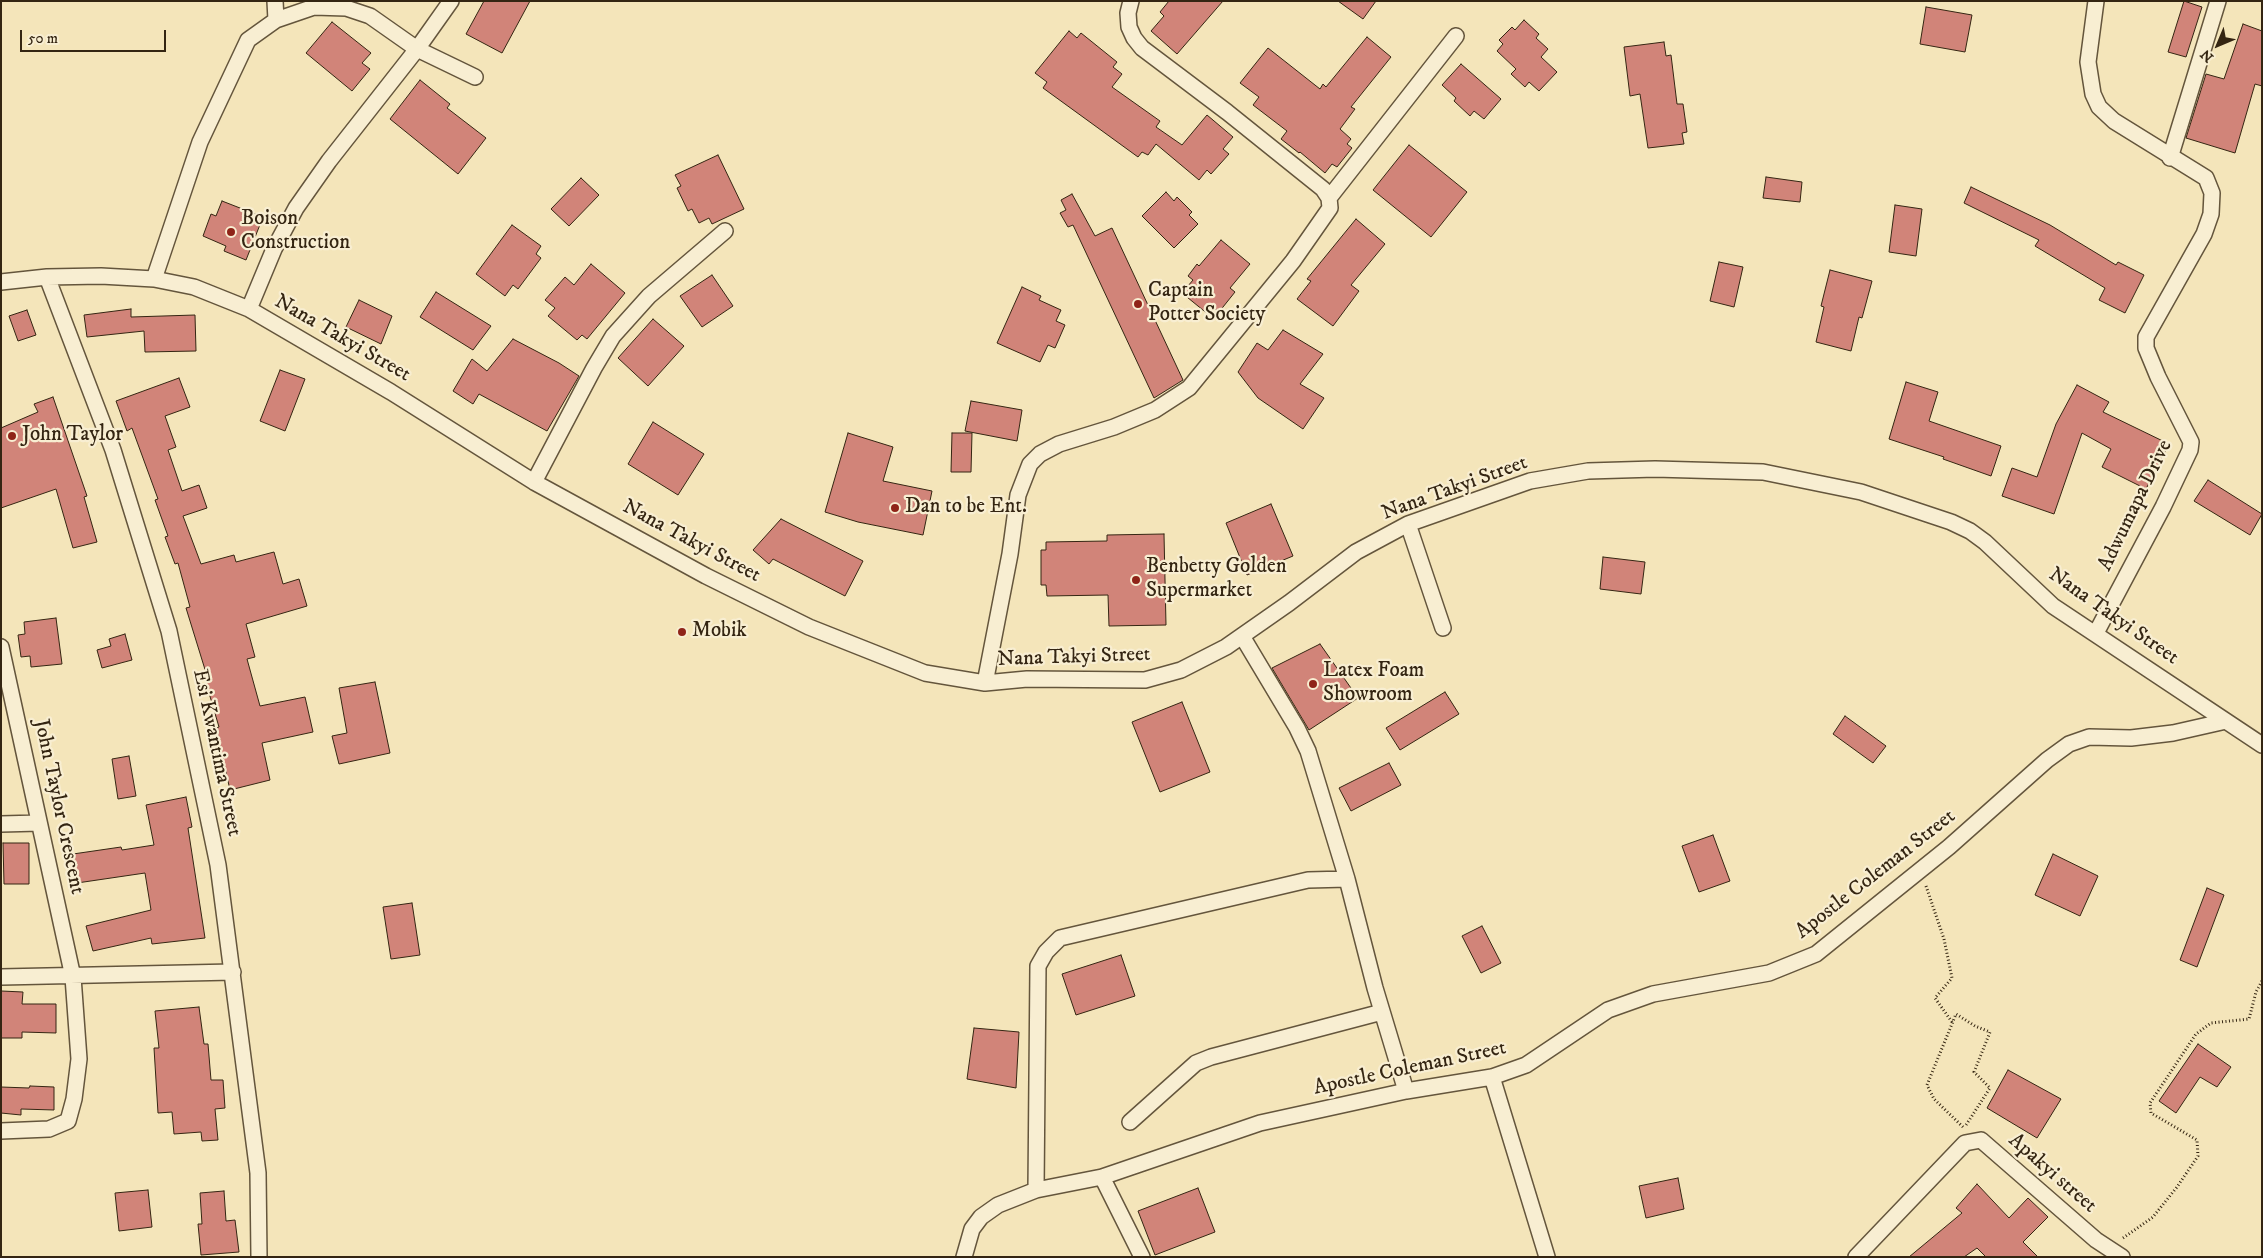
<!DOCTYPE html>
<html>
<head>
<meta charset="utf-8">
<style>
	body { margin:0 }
	#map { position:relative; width:2263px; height:1258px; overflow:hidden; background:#f4e5ba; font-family:"IM FELL DW Pica",serif }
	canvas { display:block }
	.frame { position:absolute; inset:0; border:2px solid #342512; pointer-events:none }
	.north { position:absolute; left:2193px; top:20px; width:50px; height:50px; -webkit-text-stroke:4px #f8eed2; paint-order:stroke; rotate:225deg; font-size:14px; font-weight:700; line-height:20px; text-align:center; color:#342512 }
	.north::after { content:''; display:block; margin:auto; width:18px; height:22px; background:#342512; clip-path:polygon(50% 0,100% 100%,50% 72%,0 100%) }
	.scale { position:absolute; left:20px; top:30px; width:146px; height:22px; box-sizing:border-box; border:2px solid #342512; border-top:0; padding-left:6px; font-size:15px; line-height:18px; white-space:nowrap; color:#342512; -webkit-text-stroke:4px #f8eed2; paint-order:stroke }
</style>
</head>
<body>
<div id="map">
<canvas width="2263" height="1258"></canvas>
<div class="frame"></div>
<div class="north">N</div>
<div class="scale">50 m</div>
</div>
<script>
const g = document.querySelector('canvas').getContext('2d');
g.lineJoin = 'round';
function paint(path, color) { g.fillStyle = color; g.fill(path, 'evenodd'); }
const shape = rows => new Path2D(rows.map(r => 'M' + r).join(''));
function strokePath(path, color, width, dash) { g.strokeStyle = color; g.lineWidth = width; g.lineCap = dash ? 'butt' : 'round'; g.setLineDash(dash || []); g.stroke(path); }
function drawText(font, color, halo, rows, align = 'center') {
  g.font = font + ' "IM FELL DW Pica",serif'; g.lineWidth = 4.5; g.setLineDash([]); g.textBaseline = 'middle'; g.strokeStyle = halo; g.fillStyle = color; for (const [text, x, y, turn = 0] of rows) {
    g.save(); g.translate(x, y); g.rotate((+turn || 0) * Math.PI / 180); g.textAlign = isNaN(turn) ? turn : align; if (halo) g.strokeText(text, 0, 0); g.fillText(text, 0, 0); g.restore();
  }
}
const building = shape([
	[484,1,530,1,502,53,466,34,484,1],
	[1169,1,1223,1,1177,54,1151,31,1164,16,1160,12,1169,1],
	[1338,1,1376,1,1363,19,1338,1],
	[2184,1,2202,7,2186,57,2168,52,2184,1],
	[1926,7,1972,15,1965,52,1920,44,1926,7],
	[1524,20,1539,34,1536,38,1548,49,1541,57,1557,72,1539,91,1529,82,1525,87,1511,74,1516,69,1497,51,1503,44,1499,40,1512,27,1515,30,1524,20],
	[332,22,371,53,362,63,370,69,352,91,306,53,332,22],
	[2243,24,2262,31,2262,86,2255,84,2235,153,2186,138,2206,74,2224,79,2243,24],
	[1069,31,1077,38,1081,33,1117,62,1113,67,1122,74,1112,87,1160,121,1156,127,1182,145,1207,115,1233,137,1223,149,1229,154,1211,174,1207,170,1199,180,1156,144,1148,155,1142,152,1138,157,1043,88,1047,82,1035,73,1069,31],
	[1367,37,1391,57,1351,107,1355,109,1340,129,1351,139,1347,144,1352,148,1337,167,1332,164,1325,173,1300,152,1299,153,1281,139,1287,131,1253,105,1259,97,1240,83,1268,48,1320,89,1323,84,1326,87,1367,37],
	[1664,42,1666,56,1671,55,1677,104,1683,104,1687,132,1682,133,1684,144,1648,148,1640,94,1630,96,1624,47,1664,42],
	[1461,64,1501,99,1484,119,1474,111,1470,116,1454,101,1456,98,1442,85,1461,64],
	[420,80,450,104,447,108,486,138,458,174,390,119,420,80],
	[1409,145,1467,192,1431,237,1373,190,1409,145],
	[718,155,744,209,712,224,709,218,699,223,692,209,688,211,677,188,681,186,675,175,718,155],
	[1766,177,1802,182,1800,202,1763,198,1766,177],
	[581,178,599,195,569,226,551,209,581,178],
	[1971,187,2050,225,2116,265,2118,262,2144,275,2125,313,2099,300,2105,288,2035,246,2039,240,1964,203,1971,187],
	[1166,192,1174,201,1177,197,1192,212,1189,215,1198,224,1174,248,1142,216,1166,192],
	[1072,194,1095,236,1112,228,1183,380,1154,398,1073,225,1068,227,1060,213,1066,210,1061,200,1072,194],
	[222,201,263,217,246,260,224,251,226,246,203,236,211,214,216,216,222,201],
	[1895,205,1922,209,1916,256,1889,252,1895,205],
	[1356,219,1385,244,1351,285,1359,291,1333,326,1297,299,1311,281,1307,279,1356,219],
	[512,225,541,246,536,254,541,258,518,289,513,285,505,296,476,274,512,225],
	[1221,240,1250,264,1230,288,1235,292,1219,312,1214,308,1209,315,1182,293,1193,280,1188,276,1197,264,1199,266,1221,240],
	[1719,262,1743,267,1734,307,1710,301,1719,262],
	[591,264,625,293,587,339,582,335,577,340,548,316,555,308,545,300,565,277,574,285,591,264],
	[1830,270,1872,281,1862,318,1859,317,1851,351,1816,342,1824,307,1821,306,1830,270],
	[712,275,733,306,702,327,680,296,712,275],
	[1022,287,1041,296,1039,300,1061,310,1056,321,1065,325,1055,348,1048,345,1040,362,997,343,1022,287],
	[436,292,491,326,473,350,420,317,436,292],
	[359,300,392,316,381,344,346,327,359,300],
	[131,309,131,317,195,315,196,351,145,352,144,331,87,337,84,315,131,309],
	[27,310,36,335,18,341,9,316,27,310],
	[653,319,684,346,648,386,618,358,653,319],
	[1283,330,1323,354,1300,384,1324,398,1303,429,1258,398,1238,372,1257,343,1268,350,1283,330],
	[513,339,559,363,579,376,547,431,479,394,473,404,453,391,472,359,487,371,513,339],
	[280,370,305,379,285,431,260,421,280,370],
	[179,378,190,407,165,416,176,447,168,450,182,491,199,485,207,508,183,516,201,564,234,555,236,562,274,552,283,584,299,579,307,606,246,624,255,657,247,659,260,706,305,697,313,732,262,743,270,780,230,790,216,728,219,727,204,676,207,676,186,608,190,607,178,563,175,564,165,537,168,536,155,500,158,499,132,428,127,431,116,401,179,378],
	[1906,382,1938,392,1929,421,2001,446,1991,476,1943,459,1944,457,1889,439,1906,382],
	[2077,385,2109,402,2103,412,2169,444,2146,489,2102,467,2111,449,2082,433,2054,514,2002,496,2012,468,2037,477,2056,424,2077,385],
	[53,397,87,496,84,497,97,542,73,548,56,489,1,508,1,428,38,412,34,404,53,397],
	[971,401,1022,410,1017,441,965,431,971,401],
	[653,422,704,454,678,495,628,464,653,422],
	[848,433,893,447,883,481,932,491,923,535,858,522,825,512,848,433],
	[952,433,972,433,971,472,951,472,952,433],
	[2208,480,2262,514,2250,535,2194,501,2208,480],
	[1271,504,1293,556,1247,575,1226,523,1271,504],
	[781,519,863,561,845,596,773,559,769,564,753,550,781,519],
	[1164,534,1166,625,1109,626,1108,595,1047,596,1046,585,1041,585,1041,550,1046,550,1046,542,1107,541,1107,535,1164,534],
	[1603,557,1645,562,1641,594,1600,589,1603,557],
	[56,618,62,664,31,667,30,656,21,657,18,635,25,634,24,622,56,618],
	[125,634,132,660,102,668,97,650,111,646,109,639,125,634],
	[1320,644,1358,698,1309,730,1272,668,1320,644],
	[375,682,390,753,339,764,332,736,347,733,339,688,375,682],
	[1445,692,1459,714,1400,750,1386,728,1445,692],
	[1182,702,1210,772,1160,792,1132,722,1182,702],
	[1845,716,1886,746,1873,763,1833,734,1845,716],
	[129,756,136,796,118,799,112,759,129,756],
	[1389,763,1401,785,1351,811,1339,788,1389,763],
	[186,797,192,827,188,828,205,938,152,944,151,938,93,951,86,926,151,910,145,873,77,883,73,854,121,847,122,850,154,845,146,805,186,797],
	[1713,835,1730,881,1699,892,1682,846,1713,835],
	[3,843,29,843,29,884,4,884,3,843],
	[2053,854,2098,876,2080,916,2035,895,2053,854],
	[2207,888,2224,895,2197,967,2180,960,2207,888],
	[412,903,420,955,391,959,383,907,412,903],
	[1482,926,1501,963,1481,973,1462,936,1482,926],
	[1121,955,1135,996,1076,1015,1062,974,1121,955],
	[1,991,23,992,22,1004,56,1004,56,1033,22,1032,22,1038,1,1038,1,991],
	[199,1007,204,1044,208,1044,211,1080,223,1080,225,1108,215,1109,218,1140,202,1141,201,1132,174,1134,172,1112,158,1113,154,1048,159,1048,155,1011,199,1007],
	[974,1028,1019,1032,1016,1088,967,1079,974,1028],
	[2198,1044,2231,1067,2217,1087,2200,1077,2176,1113,2159,1101,2198,1044],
	[2008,1070,2061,1099,2037,1138,1987,1108,2008,1070],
	[30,1086,54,1087,54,1110,21,1109,21,1115,1,1113,1,1087,29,1088,30,1086],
	[1678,1178,1684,1209,1646,1218,1639,1186,1678,1178],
	[1977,1184,2009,1218,2028,1198,2048,1217,2023,1242,2038,1257,1986,1257,1977,1248,1964,1257,1909,1257,1962,1213,1956,1208,1977,1184],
	[1198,1188,1215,1232,1155,1255,1138,1211,1198,1188],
	[148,1190,152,1227,119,1231,115,1193,148,1190],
	[224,1191,226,1221,235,1220,239,1252,201,1255,198,1224,202,1224,200,1193,224,1191]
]);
paint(building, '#d18479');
strokePath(building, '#342512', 1);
const minor = shape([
	[275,1,276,20],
	[2170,158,2218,1],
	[1329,198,1456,36],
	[47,277,113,450,169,631,218,865,258,1173,259,1257],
	[154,279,200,142,248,40,276,20,314,7,346,8,370,16,417,49,475,77],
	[1,282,47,277,101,276,154,279,194,287,249,309,391,392,534,482,706,576,809,627,925,673,985,683,1027,679,1145,680,1181,670,1226,647,1289,603,1356,552,1408,524,1530,481,1588,471,1655,469,1763,472,1861,492,1951,522,1970,531,1985,542,2053,606,2262,745],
	[249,309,274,249,296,208,329,161,417,49,451,1],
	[534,482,594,368,613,336,649,296,725,231],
	[1408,524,1443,628],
	[2096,633,2163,507,2190,450,2191,442,2158,377,2146,348,2146,337,2204,234,2211,214,2212,193,2206,178,2114,121,2099,107,2093,94,2088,62,2096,1],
	[1242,636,1297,728,1308,751,1347,879],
	[1,647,73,977,79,1059,74,1099,68,1121,49,1129,1,1131],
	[985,683,1010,554,1018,495,1030,464,1040,454,1059,444,1114,427,1155,410,1189,388,1293,261,1330,208,1329,198,1323,189,1227,112,1142,48,1134,38,1129,27,1128,13,1131,1],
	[1,824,39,823],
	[1,977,233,972],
	[1492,1077,1547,1257],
	[1130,1122,1196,1063,1211,1057,1382,1012],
	[1102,1177,1142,1257],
	[1036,1190,1038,966,1046,952,1060,938,1308,880,1347,879,1375,988,1406,1091],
	[964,1257,972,1229,981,1217,998,1205,1036,1190,1102,1177,1260,1123,1406,1091,1492,1077,1526,1065,1608,1010,1653,994,1769,973,1816,954,1949,847,2047,760,2069,744,2089,737,2131,738,2173,733,2226,721],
	[1856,1257,1965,1143,1981,1140,2096,1240,2122,1257]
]);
strokePath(minor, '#64553c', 18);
strokePath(shape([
	[1926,886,1944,939,1952,978,1935,998,1952,1022],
	[1963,1127,1934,1099,1927,1085,1956,1014,1975,1026,1990,1032,1974,1072,1990,1088,1966,1125],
	[2123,1238,2153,1217,2177,1187,2198,1156,2197,1140,2151,1113,2150,1103,2196,1034,2211,1023,2249,1019,2256,992,2262,981]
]), '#342512', 3, [1, 2.5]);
strokePath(minor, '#f8eed2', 15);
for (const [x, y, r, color] of [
	[231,232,5,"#8f2418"],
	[1138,304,5,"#8f2418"],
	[12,436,5,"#8f2418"],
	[895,508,5,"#8f2418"],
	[1136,580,5,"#8f2418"],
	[682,632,5,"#8f2418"],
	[1313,684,5,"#8f2418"]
]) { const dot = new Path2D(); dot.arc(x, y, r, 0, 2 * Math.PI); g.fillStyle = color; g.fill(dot); strokePath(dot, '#f8eed2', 2); }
drawText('21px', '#342512', '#f8eed2', [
	["Boison",241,220],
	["Construction",241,244],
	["Captain",1148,292],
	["Potter Society",1148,316],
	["John Taylor",22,436],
	["Dan to be Ent.",905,508],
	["Benbetty Golden",1146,568],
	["Supermarket",1146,592],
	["Mobik",692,632],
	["Latex Foam",1323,672],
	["Showroom",1323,696]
], 'left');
drawText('21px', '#342512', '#f8eed2', [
	["Nana Takyi Street",342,339,30],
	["Nana Takyi Street",1455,489,-20],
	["Adwumapa Drive",2136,506,-64],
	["Nana Takyi Street",691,542,28],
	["Nana Takyi Street",2113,617,35],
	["Nana Takyi Street",1074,658,-2],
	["Esi Kwantima Street",216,753,78],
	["John Taylor Crescent",58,807,78],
	["Apostle Coleman Street",1876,875,-38],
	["Apostle Coleman Street",1410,1069,-12],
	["Apakyi street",2052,1174,41]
]);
</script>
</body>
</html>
